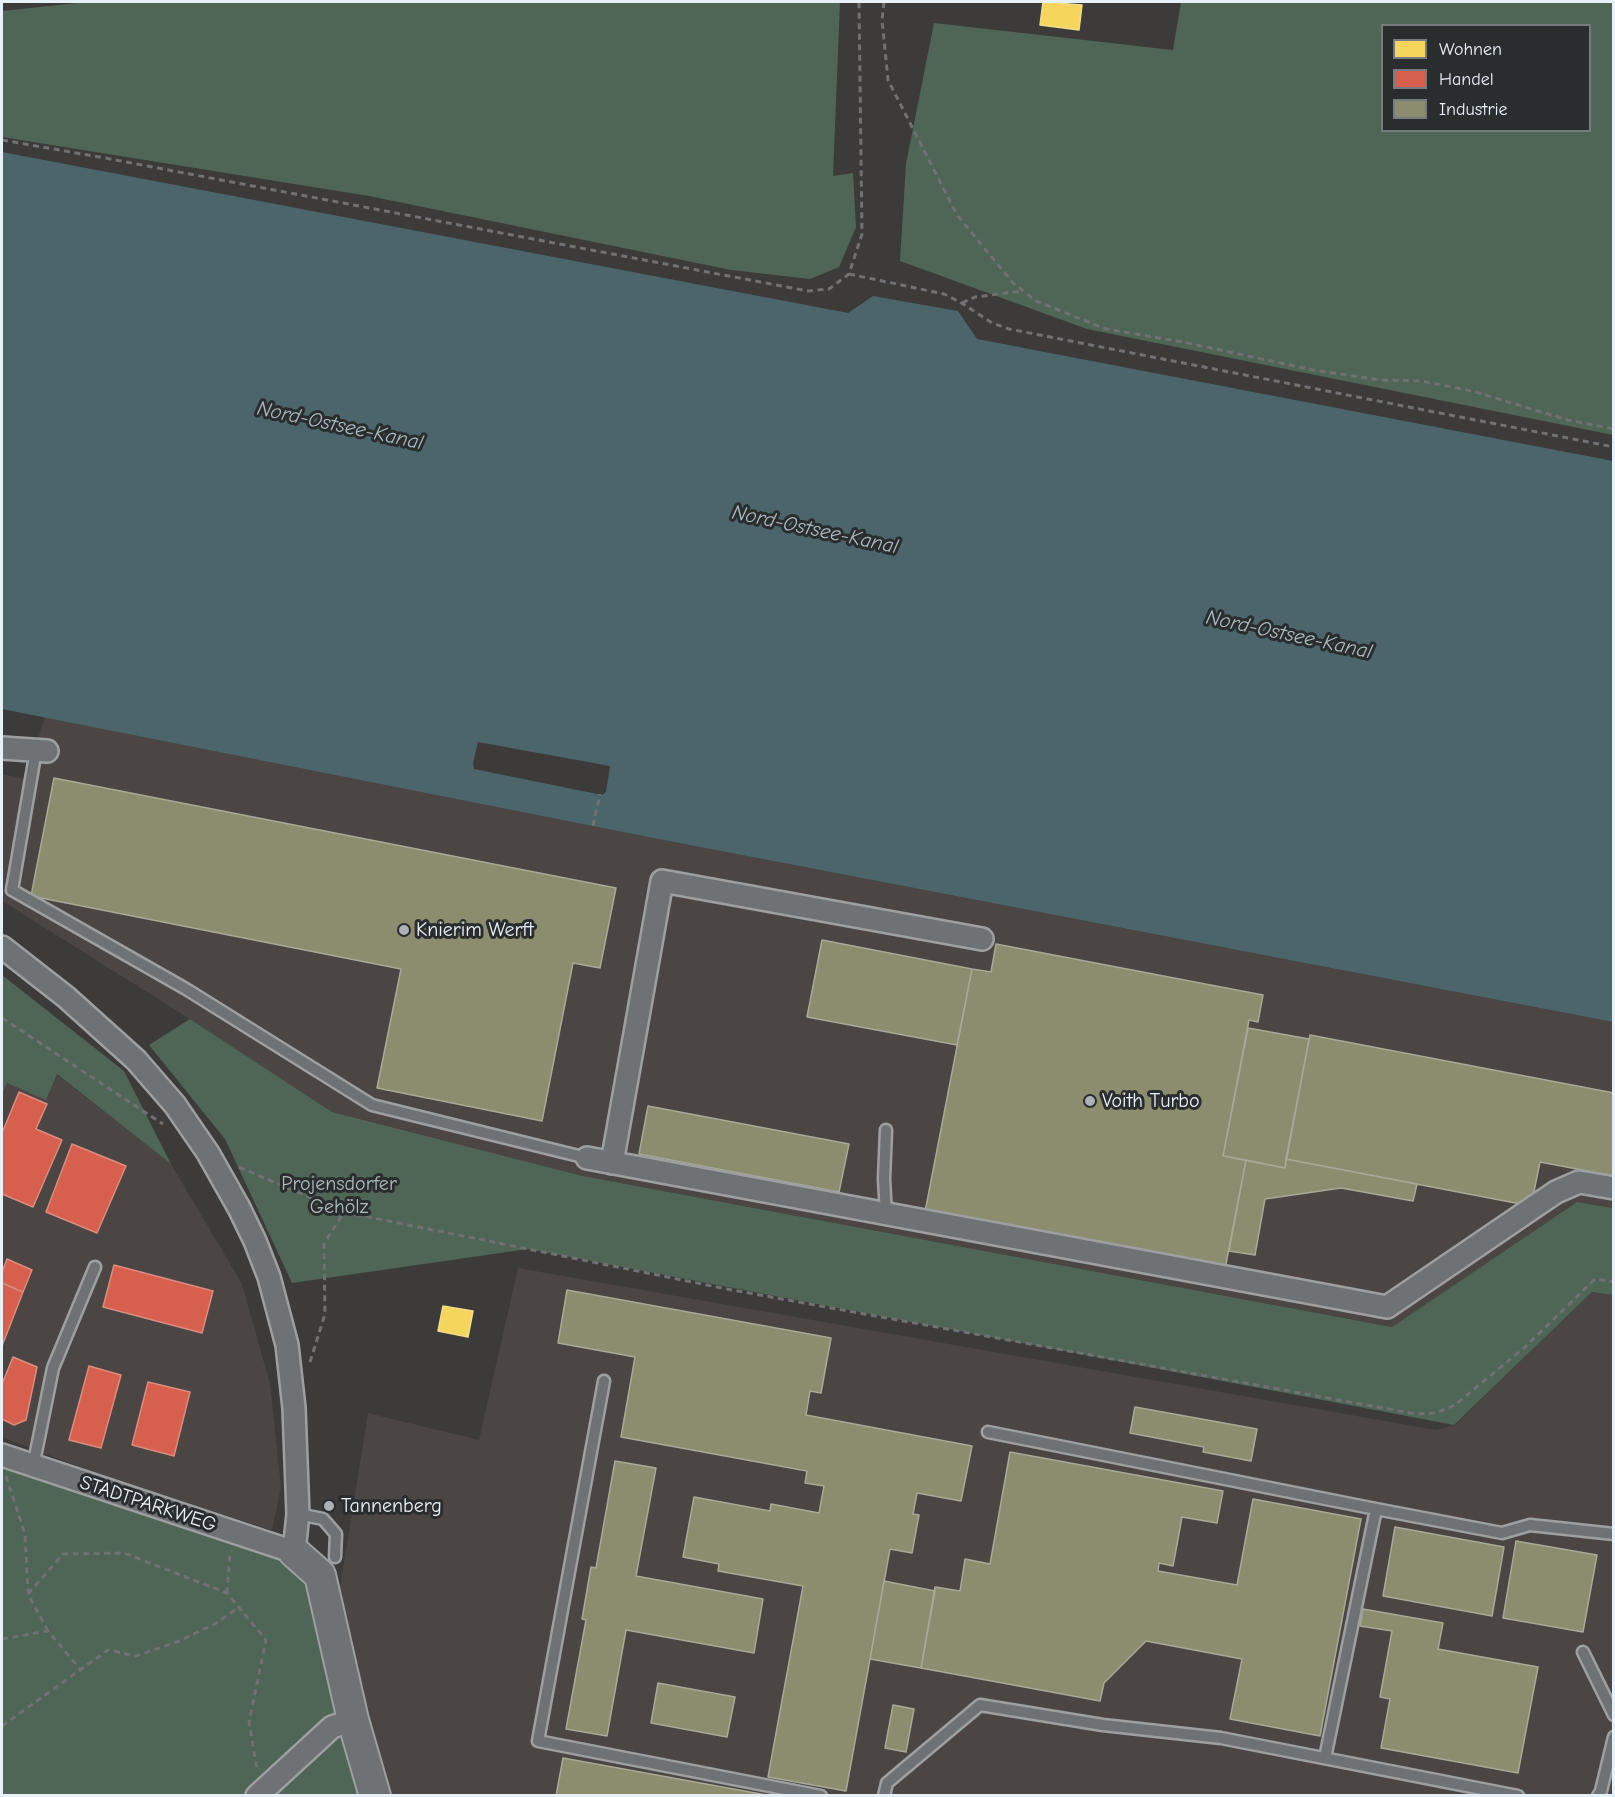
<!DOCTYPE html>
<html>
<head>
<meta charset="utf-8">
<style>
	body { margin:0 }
	#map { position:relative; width:1615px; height:1797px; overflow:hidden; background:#3c3b3a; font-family:"Comic Neue",sans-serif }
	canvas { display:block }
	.frame { position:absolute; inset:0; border:3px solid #e8f1f8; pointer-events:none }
	.legend { position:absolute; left:1381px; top:24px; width:210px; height:108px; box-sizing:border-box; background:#2a2d2e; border:2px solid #767b7f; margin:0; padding:8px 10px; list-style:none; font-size:18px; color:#e8f1f8 }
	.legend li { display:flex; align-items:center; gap:12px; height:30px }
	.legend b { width:30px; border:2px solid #767b7f }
</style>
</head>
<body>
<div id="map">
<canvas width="1615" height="1797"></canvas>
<div class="frame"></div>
<ul class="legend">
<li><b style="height:16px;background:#f6d55c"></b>Wohnen</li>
<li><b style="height:16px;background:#d6604d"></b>Handel</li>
<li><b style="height:16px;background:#8c8c6e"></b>Industrie</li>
</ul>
</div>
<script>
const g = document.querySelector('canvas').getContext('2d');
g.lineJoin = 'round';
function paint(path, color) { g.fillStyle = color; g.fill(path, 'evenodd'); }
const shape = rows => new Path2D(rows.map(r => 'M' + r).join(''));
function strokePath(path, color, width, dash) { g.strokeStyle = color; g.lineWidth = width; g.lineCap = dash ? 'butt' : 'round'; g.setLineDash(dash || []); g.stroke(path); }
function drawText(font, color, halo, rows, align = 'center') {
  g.font = font + ' "Comic Neue",sans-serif'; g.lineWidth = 6; g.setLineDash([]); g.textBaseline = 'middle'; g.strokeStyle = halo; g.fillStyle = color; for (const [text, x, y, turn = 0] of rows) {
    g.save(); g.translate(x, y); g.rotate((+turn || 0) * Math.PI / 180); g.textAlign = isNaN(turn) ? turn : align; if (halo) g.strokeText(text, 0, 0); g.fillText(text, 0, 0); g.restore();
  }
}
paint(shape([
	[45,717,648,837,1613,1022,1613,1208,1577,1202,1392,1327,583,1176,332,1112,190,1019,2,901,2,774,25,779],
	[56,1074,171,1164,242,1284,270,1384,281,1487,272,1530,100,1475,2,1437,2,1094,6,1083],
	[518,1268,1436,1430,1455,1425,1592,1292,1613,1295,1613,1795,388,1795,339,1595,368,1413,479,1440]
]), '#4b4643');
paint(shape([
	[86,2,840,2,833,176,853,173,856,227,839,267,810,279,731,270,369,196,2,137,2,11],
	[1181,2,1613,2,1613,435,1087,329,900,261,906,164,934,23,1173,50],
	[1382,26,1590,26,1590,130,1382,130],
	[2,975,124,1071,171,1164,57,1074,46,1100,7,1083,2,1094],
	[190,1019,332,1112,583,1176,1392,1327,1577,1202,1613,1208,1613,1295,1592,1292,1454,1425,528,1249,292,1283,225,1139,149,1045],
	[2,1464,86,1495,267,1549,292,1564,310,1588,362,1795,2,1795]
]), '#4f6556');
paint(shape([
	[2,152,848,313,873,296,958,311,977,339,1613,461,1613,1022,648,837,2,709]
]), '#4b656b');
paint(shape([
	[478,742,610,766,606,792,602,795,474,769,473,763]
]), '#3c3b3a');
const homes = shape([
	[1043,2,1082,5,1079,30,1040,25,1043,2],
	[443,1306,473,1311,468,1337,438,1331,443,1306]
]);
paint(homes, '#f6d55c');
strokePath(homes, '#f2dd8b', 1.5);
const shops = shape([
	[19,1092,47,1104,36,1129,62,1140,33,1207,2,1194,2,1133,19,1092],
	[72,1144,126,1166,97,1233,46,1212,72,1144],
	[7,1259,32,1270,23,1292,2,1283,2,1272,7,1259],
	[114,1265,213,1291,202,1333,103,1307,114,1265],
	[2,1283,23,1292,2,1346,2,1283],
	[13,1357,37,1367,26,1420,14,1425,2,1419,2,1384,13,1357],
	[89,1366,121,1375,101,1448,69,1440,89,1366],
	[148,1382,190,1392,174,1456,132,1445,148,1382]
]);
paint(shops, '#d6604d');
strokePath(shops, '#db8c80', 1.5);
const industry = shape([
	[54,778,616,888,600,968,573,963,542,1121,377,1088,401,969,31,896,54,778],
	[822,940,972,969,957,1045,807,1017,822,940],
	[996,944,1263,995,1258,1022,1249,1020,1223,1156,1246,1160,1225,1269,925,1212,972,969,991,972,996,944],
	[1248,1028,1309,1039,1285,1168,1223,1156,1248,1028],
	[1310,1035,1614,1093,1614,1176,1540,1162,1531,1206,1286,1159,1310,1035],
	[648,1106,849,1144,839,1192,639,1154,648,1106],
	[1286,1159,1417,1184,1413,1201,1341,1188,1265,1199,1255,1255,1229,1251,1246,1160,1285,1168,1286,1159],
	[567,1290,831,1338,821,1393,810,1391,806,1415,972,1446,961,1501,917,1493,913,1514,919,1515,912,1553,890,1549,846,1791,768,1777,803,1586,718,1571,719,1564,683,1557,694,1497,770,1511,771,1504,819,1513,824,1486,805,1483,807,1471,621,1437,635,1357,558,1343,567,1290],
	[1135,1407,1257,1429,1251,1461,1203,1452,1204,1447,1130,1433,1135,1407],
	[1010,1452,1223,1491,1217,1523,1182,1517,1173,1566,1159,1563,1158,1571,1237,1585,1253,1499,1361,1519,1320,1736,1230,1719,1242,1659,1146,1641,1104,1683,1100,1701,921,1668,935,1587,960,1591,965,1559,990,1564,1010,1452],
	[615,1461,656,1468,636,1576,763,1599,754,1653,626,1630,607,1736,566,1729,586,1620,582,1619,591,1567,596,1568,615,1461],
	[1395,1527,1504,1547,1492,1616,1383,1596,1395,1527],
	[1516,1541,1597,1555,1583,1632,1503,1618,1516,1541],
	[884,1581,935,1591,921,1668,870,1659,884,1581],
	[1363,1609,1443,1623,1438,1649,1538,1667,1518,1773,1381,1748,1390,1699,1380,1697,1392,1631,1360,1626,1363,1609],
	[658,1683,735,1697,727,1737,651,1723,658,1683],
	[893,1705,914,1709,906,1752,885,1748,893,1705],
	[563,1758,772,1796,556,1796,563,1758]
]);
paint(industry, '#8c8c6e');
strokePath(industry, '#a8aa97', 1.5);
const lane = shape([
	[36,750,12,890,186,989,372,1105,587,1158],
	[886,1130,884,1179,886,1214],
	[604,1381,538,1741,821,1796],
	[988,1432,1376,1509,1325,1758],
	[33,1467,53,1368,95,1267],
	[1376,1509,1502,1533,1530,1525,1614,1534],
	[298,1514,323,1519,336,1534,335,1557],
	[1583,1652,1614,1715],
	[884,1796,887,1783,980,1705,1103,1725,1221,1738,1518,1796],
	[1598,1796,1601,1791,1614,1737]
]);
const street = shape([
	[2,748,47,751],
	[2,947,66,997,136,1060,175,1105,208,1153,239,1208,255,1241,269,1277,287,1345,294,1408,298,1514,294,1552,2,1455],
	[587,1158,1387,1307,1556,1192,1579,1182,1614,1188],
	[612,1163,662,881,982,939],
	[257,1796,332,1727,353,1720]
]);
const secondary = shape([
	[294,1552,320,1575,353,1720,375,1796]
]);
strokePath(lane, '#9d9fa0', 15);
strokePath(street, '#9d9fa0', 26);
strokePath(secondary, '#9d9fa0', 34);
strokePath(shape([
	[884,2,882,20,888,80,957,215,1013,283,1036,301,1106,329,1183,342,1313,370,1380,380,1421,381,1472,391,1568,420,1614,429],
	[2,140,105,158,808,291,829,289,849,274,862,234,859,2],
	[849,274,944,294,960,302,992,323,1009,329,1614,447],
	[962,303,975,297,1023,291],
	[593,826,600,794],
	[2,1018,163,1124],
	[239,1167,344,1212,727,1289,1416,1414,1436,1413,1455,1405,1525,1347,1595,1279,1614,1282],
	[310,1362,325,1314,324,1244,344,1212],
	[6,1476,25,1534,28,1592],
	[227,1593,230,1553,232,1551],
	[48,1631,28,1594,63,1554,124,1553,227,1593,266,1640,249,1722,257,1769],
	[2,1639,48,1631,81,1670],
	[2,1726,108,1650,136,1656,179,1641,215,1624,239,1607]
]), '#707172', 3, [6, 4.5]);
strokePath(lane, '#6f7275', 10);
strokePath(street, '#6f7275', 21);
strokePath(secondary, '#6f7275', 30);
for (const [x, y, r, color] of [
	[404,930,6,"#acb1b6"],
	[1090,1101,6,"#acb1b6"],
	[329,1506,6,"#acb1b6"]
]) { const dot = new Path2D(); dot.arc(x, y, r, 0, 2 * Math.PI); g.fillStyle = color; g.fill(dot); strokePath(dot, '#2a2d2e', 2); }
drawText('20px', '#e8f1f8', '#2a2d2e', [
	["Knierim Werft",416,930],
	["Voith Turbo",1102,1101],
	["Tannenberg",341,1506]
], 'left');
drawText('20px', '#acbcb9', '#2a2d2e', [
	["Projensdorfer",339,1184],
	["Gehölz",339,1207]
]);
drawText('20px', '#e8f1f8', '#2a2d2e', [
	["STADTPARKWEG",148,1504,18]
]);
drawText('italic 21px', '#aabbc2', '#2a2d2e', [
	["Nord-Ostsee-Kanal",340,426,12],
	["Nord-Ostsee-Kanal",815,530,12],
	["Nord-Ostsee-Kanal",1289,635,12]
]);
</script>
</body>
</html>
